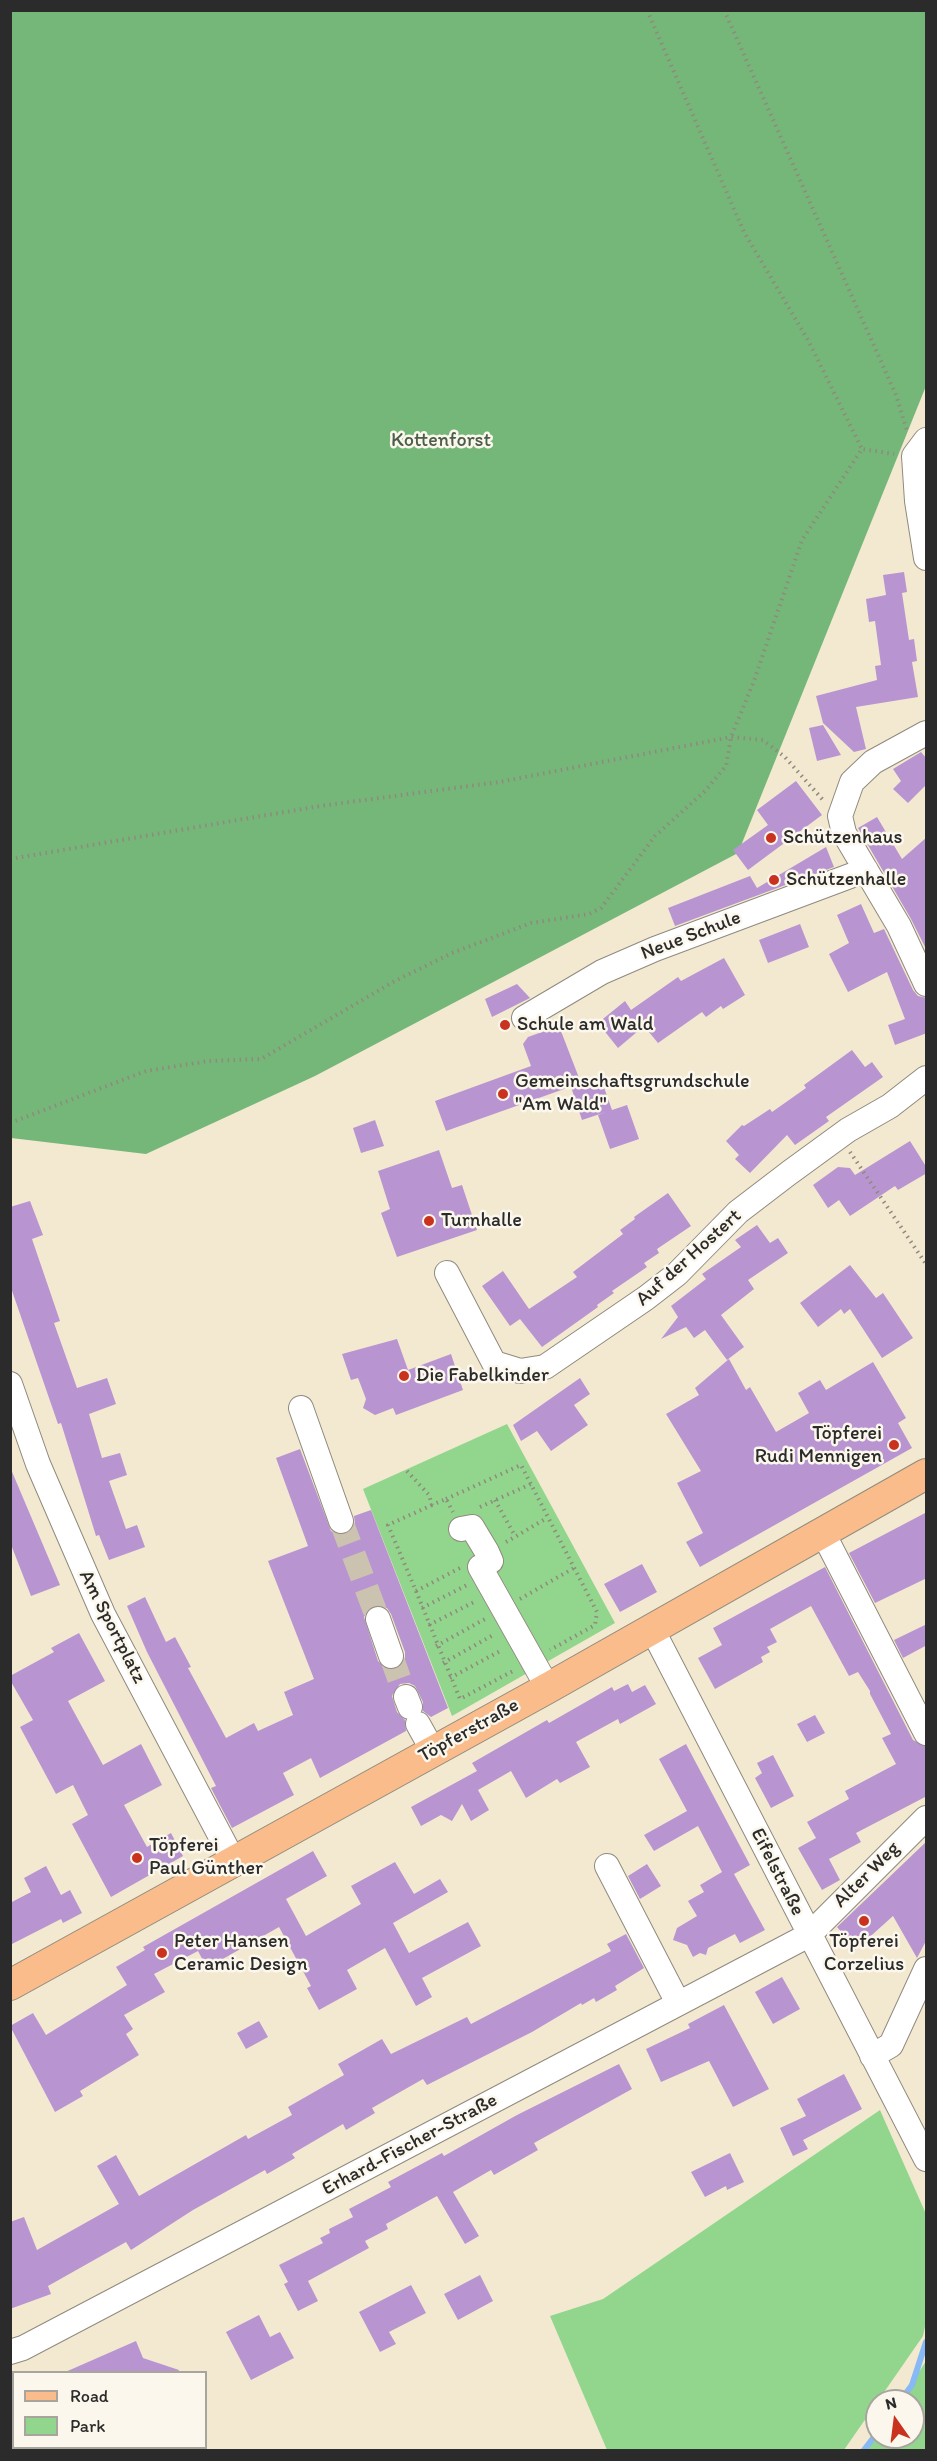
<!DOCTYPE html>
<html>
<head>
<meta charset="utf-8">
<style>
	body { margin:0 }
	#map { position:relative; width:937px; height:2461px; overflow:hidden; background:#f3e9d1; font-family:Itim,sans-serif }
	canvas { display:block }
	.frame { position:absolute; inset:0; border:12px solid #2b2b2b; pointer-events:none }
	.legend { position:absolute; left:12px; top:2371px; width:195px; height:78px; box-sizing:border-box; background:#fbf7ec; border:2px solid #a8a59f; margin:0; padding:8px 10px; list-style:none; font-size:18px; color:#2b2b2b }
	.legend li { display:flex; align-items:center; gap:12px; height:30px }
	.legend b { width:30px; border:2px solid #a8a59f }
	.north { position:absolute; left:865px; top:2389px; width:60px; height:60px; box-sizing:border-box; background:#fbf7ec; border:2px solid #a8a59f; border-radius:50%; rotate:346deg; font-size:16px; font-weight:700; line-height:24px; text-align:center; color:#2b2b2b }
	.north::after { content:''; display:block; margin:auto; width:21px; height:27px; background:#c8321e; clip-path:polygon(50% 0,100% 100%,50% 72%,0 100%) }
</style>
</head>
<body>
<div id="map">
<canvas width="937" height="2461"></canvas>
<div class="frame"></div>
<ul class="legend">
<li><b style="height:8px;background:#f9bc8a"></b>Road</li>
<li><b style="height:16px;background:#92d68e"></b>Park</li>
</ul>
<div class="north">N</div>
</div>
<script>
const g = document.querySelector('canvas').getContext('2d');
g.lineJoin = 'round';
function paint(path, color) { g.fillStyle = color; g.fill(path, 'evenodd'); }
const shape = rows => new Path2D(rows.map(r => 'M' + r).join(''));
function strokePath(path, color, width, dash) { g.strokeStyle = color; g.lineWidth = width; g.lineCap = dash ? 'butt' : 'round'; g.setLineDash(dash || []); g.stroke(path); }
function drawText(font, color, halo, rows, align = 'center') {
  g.font = font + ' Itim,sans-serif'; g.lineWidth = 5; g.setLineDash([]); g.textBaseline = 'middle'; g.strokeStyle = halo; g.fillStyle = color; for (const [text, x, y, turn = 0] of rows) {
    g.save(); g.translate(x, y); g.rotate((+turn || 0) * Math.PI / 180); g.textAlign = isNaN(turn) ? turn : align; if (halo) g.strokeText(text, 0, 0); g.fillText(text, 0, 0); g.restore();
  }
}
paint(shape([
	[507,1424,615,1623,452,1716,363,1489],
	[880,2110,926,2214,926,2322,923,2336,844,2450,607,2450,550,2316,603,2299],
	[926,2361,926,2450,867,2450,877,2435,877,2437,913,2437,913,2401,900,2401]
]), '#92d68e');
paint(shape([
	[11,11,926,11,926,386,738,853,315,1076,146,1154,11,1138]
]), '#75b779');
strokePath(shape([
	[900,2401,912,2385,926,2342],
	[864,2450,877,2433]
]), '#87b9f4', 6);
paint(shape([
	[904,572,907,592,902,593,909,640,914,639,917,661,912,662,918,697,856,707,866,749,854,752,823,723,816,696,877,680,875,666,881,665,875,621,869,622,866,599,886,595,883,575],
	[823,725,841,755,817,761,809,728],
	[921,752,927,759,927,784,908,803,893,789,901,781,893,769],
	[796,781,822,815,748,870,733,850,768,825,757,810],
	[877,817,902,859,927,837,927,951,911,919,858,828],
	[826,847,834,867,675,926,668,908,750,876,757,888],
	[861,904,874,933,884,929,913,990,918,996,927,998,927,1033,895,1045,888,1025,905,1019,887,972,848,992,829,954,849,943,837,915],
	[800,924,809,947,768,963,759,940],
	[724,958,745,995,723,1009,721,1006,706,1017,702,1012,658,1043,644,1026,618,1048,598,1023,625,1001,631,1010,678,977,681,981],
	[517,984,530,998,492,1017,485,999],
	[559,1026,581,1083,446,1131,435,1101,531,1066,523,1044,528,1037],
	[852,1050,865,1067,872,1062,883,1077,826,1117,829,1121,795,1145,787,1135,750,1173,735,1159,739,1155,726,1141,742,1125,744,1126,770,1109,772,1112,806,1088,804,1085],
	[600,1076,612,1110,627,1105,639,1139,610,1149,598,1115,606,1112,582,1120,571,1087],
	[375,1120,384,1146,361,1153,353,1128],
	[910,1141,927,1168,927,1173,898,1190,895,1186,850,1216,839,1200,828,1208,813,1185,838,1167,850,1168,855,1175],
	[439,1150,452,1188,462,1185,477,1230,397,1257,381,1213,390,1209,378,1171],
	[668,1193,691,1226,657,1249,659,1253,644,1263,647,1267,612,1291,614,1293,597,1305,598,1307,542,1347,520,1319,510,1326,482,1286,503,1271,529,1309,577,1277,573,1272,623,1234,620,1230,635,1219,634,1217],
	[30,1201,43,1235,32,1239,60,1321,54,1323,77,1388,107,1378,116,1404,89,1414,102,1458,120,1453,127,1475,109,1481,126,1529,137,1525,145,1547,109,1560,99,1535,96,1536,61,1423,58,1424,10,1285,10,1207],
	[757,1225,770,1243,778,1238,788,1253,748,1280,754,1289,721,1315,744,1347,727,1360,705,1330,694,1338,686,1327,661,1339,678,1317,671,1306,706,1279,702,1274,741,1247,735,1240],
	[850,1265,876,1298,883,1293,913,1338,882,1358,850,1309,844,1314,841,1309,818,1327,800,1303],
	[397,1339,408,1370,451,1354,463,1390,396,1415,393,1408,375,1415,363,1408,366,1399,358,1378,351,1380,342,1354],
	[729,1359,746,1390,750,1387,776,1432,809,1413,798,1393,820,1380,826,1390,873,1362,906,1418,898,1423,912,1448,700,1567,686,1542,703,1533,677,1483,701,1471,666,1414,699,1395,695,1388],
	[580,1378,590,1394,574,1405,588,1425,551,1451,537,1431,521,1441,513,1425],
	[300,1449,331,1531,338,1535,346,1534,355,1524,354,1516,371,1510,448,1708,431,1717,423,1711,423,1702,415,1686,409,1683,400,1684,392,1696,397,1712,405,1720,406,1731,320,1778,311,1758,283,1773,294,1795,232,1828,211,1788,216,1786,147,1652,127,1606,145,1597,166,1642,175,1637,191,1667,188,1668,226,1738,254,1723,258,1731,293,1715,284,1692,314,1679,268,1561,308,1546,276,1458],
	[374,1605,387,1608,391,1614,405,1652,405,1659,396,1669,388,1670,378,1661,364,1617,368,1609],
	[10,1467,60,1585,31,1596,10,1542],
	[927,1512,927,1578,875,1603,849,1553],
	[642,1564,657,1592,620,1612,604,1584],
	[825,1567,913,1740,927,1747,927,1796,856,1833,861,1842,829,1859,840,1880,822,1890,798,1848,816,1838,807,1822,849,1799,845,1791,896,1764,882,1738,891,1734,870,1694,870,1691,858,1672,849,1676,811,1606,770,1629,777,1642,767,1647,770,1652,761,1657,763,1662,715,1689,698,1658,722,1645,713,1628],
	[927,1624,927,1645,903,1658,894,1640],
	[79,1633,105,1681,68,1701,103,1765,141,1744,162,1785,124,1805,147,1847,171,1833,183,1856,111,1897,72,1824,88,1815,73,1785,56,1794,20,1727,33,1720,10,1680,10,1676,54,1652,51,1648],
	[628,1684,632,1692,645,1685,656,1704,620,1724,618,1719,576,1742,590,1767,560,1783,557,1779,526,1798,511,1771,478,1790,489,1810,471,1821,462,1804,452,1821,441,1815,421,1826,411,1807,477,1771,472,1763,547,1720,549,1723,612,1687,614,1691],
	[815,1715,825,1733,807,1742,797,1724],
	[686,1744,750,1865,734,1874,765,1930,740,1943,735,1934,708,1948,706,1955,700,1953,693,1957,687,1945,673,1940,677,1928,697,1916,688,1901,704,1892,700,1885,722,1872,698,1826,654,1851,644,1835,687,1811,659,1759],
	[773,1755,794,1796,771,1808,755,1778,762,1773,757,1763],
	[927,1841,927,1939,917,1958,893,1916,853,1952,843,1940,846,1937,837,1927],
	[313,1851,327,1876,286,1899,306,1936,361,1904,351,1886,395,1862,414,1894,440,1879,448,1892,393,1923,409,1953,468,1922,481,1946,422,1978,432,1997,416,2006,385,1948,347,1970,357,1989,319,2010,307,1988,311,1986,279,1927,207,1968,198,1951,154,1974,165,1992,124,2015,133,2029,126,2034,139,2055,80,2091,83,2096,55,2112,10,2026,33,2013,46,2035,127,1985,116,1967,145,1950,143,1947],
	[647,1864,661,1886,640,1899,628,1876],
	[46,1866,61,1895,70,1890,82,1913,63,1923,61,1919,10,1945,10,1903,31,1892,24,1878],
	[626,1934,644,1968,615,1986,617,1990,596,2002,594,1998,582,2005,581,2003,532,2032,427,2085,423,2079,372,2108,375,2113,346,2130,343,2124,292,2154,295,2158,267,2174,265,2170,193,2210,131,2250,126,2242,48,2286,51,2294,10,2309,10,2222,24,2217,37,2250,119,2204,97,2166,116,2155,139,2196,246,2135,248,2139,292,2115,288,2107,344,2075,338,2064,382,2039,391,2054,467,2017,471,2024,611,1951,607,1944],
	[782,1977,800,2009,773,2024,755,1992],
	[724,2005,769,2089,733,2107,709,2061,661,2082,646,2049,690,2028,688,2024],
	[259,2021,268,2037,246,2049,237,2033],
	[619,2064,632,2089,534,2143,538,2150,494,2175,491,2170,453,2192,479,2236,465,2244,437,2196,386,2224,388,2229,365,2241,369,2248,308,2281,318,2301,298,2311,284,2284,288,2282,279,2265,323,2243,320,2238,330,2233,329,2229,353,2217,349,2209,391,2187,388,2182,442,2153,444,2156,517,2115],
	[844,2074,862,2109,803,2140,808,2149,793,2156,780,2128,806,2116,797,2099],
	[730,2153,744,2182,727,2190,726,2186,705,2197,691,2172],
	[480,2275,493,2301,458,2320,444,2294],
	[411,2285,426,2313,389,2332,396,2344,380,2352,359,2312],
	[259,2315,270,2337,280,2332,294,2358,251,2380,226,2332],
	[136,2341,143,2358,179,2370,178,2373,63,2373]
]), '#b895d1');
strokePath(shape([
	[341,1521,378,1619],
	[391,1656,406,1697]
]), '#cbc3b0', 24, [24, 12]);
const minor = shape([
	[926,440,914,456,917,501,926,558],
	[926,733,873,762,852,782,840,816,844,833,899,926,926,984],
	[524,1018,602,972,655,949,866,870],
	[447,1273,494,1363,520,1371,545,1367,646,1298,677,1274,738,1212,789,1173,848,1130,890,1106,926,1078],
	[10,1384,38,1464,103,1614,233,1860],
	[301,1408,341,1521],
	[461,1529,472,1527,487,1552,491,1561,480,1567,548,1688],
	[822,1531,926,1733],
	[378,1619,391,1656],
	[651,1627,926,2159],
	[406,1697,410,1707],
	[418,1724,433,1751],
	[607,1866,678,2003],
	[872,2056,891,2045,926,1969],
	[10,2352,23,2348,809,1935,926,1818]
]);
const major = shape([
	[10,1985,548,1688,926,1474]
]);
strokePath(minor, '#8f8a7e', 26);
strokePath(major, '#8f8a7e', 32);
strokePath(shape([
	[647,10,744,232,809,342,862,449],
	[724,10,896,395,907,431],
	[10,859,320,806,499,782,731,737,763,740,785,757,823,800],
	[10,1123,146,1071,208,1061,261,1059,395,981,452,953,531,923,589,914,601,908,655,836,705,791,726,766,731,737,754,681,802,540,862,449,894,454],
	[850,1152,926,1264],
	[407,1471,429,1495,432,1505,446,1499,453,1512],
	[446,1499,521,1465,597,1612,595,1625,550,1650],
	[495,1500,515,1536],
	[432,1505,388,1525,416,1591,460,1568],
	[480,1507,531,1484],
	[506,1542,547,1518],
	[416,1591,460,1699,515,1670],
	[520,1599,574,1568],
	[422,1608,467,1585],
	[429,1625,476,1601],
	[436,1646,485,1619],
	[443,1663,495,1634],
	[450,1678,502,1650]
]), '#8f8a7e', 4, [1.5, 4.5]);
strokePath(minor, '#fff', 24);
strokePath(major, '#f9bc8a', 30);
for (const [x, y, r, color] of [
	[771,838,6,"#c8321e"],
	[774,880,6,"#c8321e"],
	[505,1025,6,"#c8321e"],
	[503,1094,6,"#c8321e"],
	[429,1221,6,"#c8321e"],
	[404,1376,6,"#c8321e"],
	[894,1445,6,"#c8321e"],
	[137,1858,6,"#c8321e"],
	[864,1921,6,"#c8321e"],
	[162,1953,6,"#c8321e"]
]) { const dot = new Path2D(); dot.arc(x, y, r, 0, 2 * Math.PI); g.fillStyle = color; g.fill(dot); strokePath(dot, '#fbf7ec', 2); }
drawText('20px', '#4a5e49', '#fbf7ec', [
	["Kottenforst",441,441]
]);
drawText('20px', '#2b2b2b', '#fbf7ec', [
	["Schützenhaus",783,838],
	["Schützenhalle",786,880],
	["Schule am Wald",517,1025],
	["Gemeinschaftsgrundschule",515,1082],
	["\"Am Wald\"",515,1105],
	["Turnhalle",441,1221],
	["Die Fabelkinder",416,1376],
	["Töpferei",882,1434,"right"],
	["Rudi Mennigen",882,1457,"right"],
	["Töpferei",149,1846],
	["Paul Günther",149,1869],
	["Peter Hansen",174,1942],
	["Ceramic Design",174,1965],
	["Töpferei",864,1942,"center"],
	["Corzelius",864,1965,"center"]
], 'left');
drawText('20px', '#2b2b2b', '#fbf7ec', [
	["Neue Schule",691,936,-21],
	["Auf der Hostert",689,1258,-42],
	["Am Sportplatz",112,1627,63],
	["Töpferstraße",469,1731,-29],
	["Eifelstraße",777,1872,63],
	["Alter Weg",867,1875,-45],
	["Erhard-Fischer-Straße",410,2145,-28]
]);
</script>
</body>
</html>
